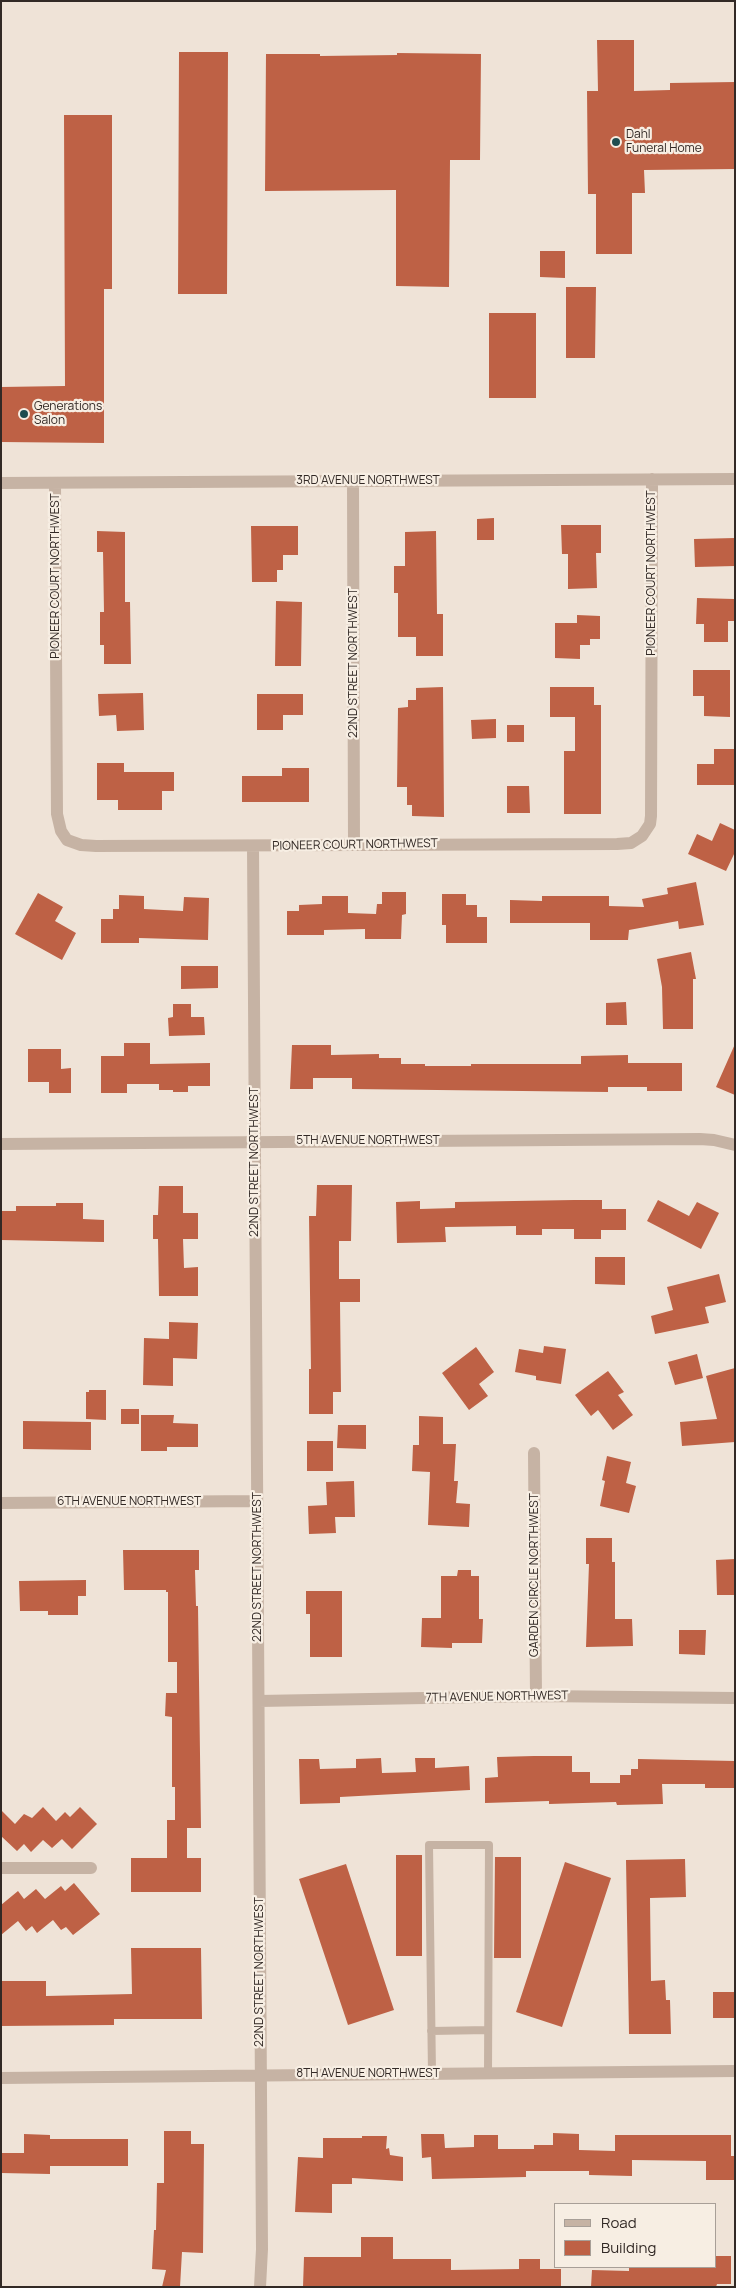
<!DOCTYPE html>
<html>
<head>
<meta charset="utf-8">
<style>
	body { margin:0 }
	#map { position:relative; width:736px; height:2288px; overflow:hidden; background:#efe3d7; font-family:Manrope,sans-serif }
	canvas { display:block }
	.frame { position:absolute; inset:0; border:2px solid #322925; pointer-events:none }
	.legend { position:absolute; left:554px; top:2203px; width:162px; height:65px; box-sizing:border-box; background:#f7eee3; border:1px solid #a89f97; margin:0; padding:6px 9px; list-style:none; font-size:15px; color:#322925 }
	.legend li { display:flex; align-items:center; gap:10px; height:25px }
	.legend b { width:25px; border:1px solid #a89f97 }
</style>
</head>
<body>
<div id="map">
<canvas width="736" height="2288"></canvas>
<div class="frame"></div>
<ul class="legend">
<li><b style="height:6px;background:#c6b3a4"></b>Road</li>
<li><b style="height:14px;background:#be6145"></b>Building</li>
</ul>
</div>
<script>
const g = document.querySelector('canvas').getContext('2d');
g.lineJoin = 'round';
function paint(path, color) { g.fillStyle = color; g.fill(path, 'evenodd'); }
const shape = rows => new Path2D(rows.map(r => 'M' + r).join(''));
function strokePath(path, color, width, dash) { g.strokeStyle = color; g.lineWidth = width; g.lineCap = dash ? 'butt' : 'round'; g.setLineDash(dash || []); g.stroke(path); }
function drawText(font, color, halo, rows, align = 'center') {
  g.font = font + ' Manrope,sans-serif'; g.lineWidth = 4.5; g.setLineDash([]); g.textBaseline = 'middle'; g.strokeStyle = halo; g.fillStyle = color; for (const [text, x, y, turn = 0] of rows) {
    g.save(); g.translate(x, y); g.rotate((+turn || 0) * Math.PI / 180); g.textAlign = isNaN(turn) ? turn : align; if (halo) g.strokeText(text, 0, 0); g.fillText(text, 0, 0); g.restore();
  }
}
paint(shape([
	[597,40,634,40,634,91,670,90,670,83,735,82,735,169,644,170,645,193,632,193,632,254,596,254,596,194,588,194,587,91,598,91],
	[179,52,228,52,227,294,178,294],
	[397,53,481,54,480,160,450,160,449,287,396,286,396,190,265,191,266,54,320,54,320,56,397,55],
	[64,115,112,115,112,289,104,289,104,443,1,442,1,387,65,386],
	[540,251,565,251,565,278,540,277],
	[566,287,596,287,595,358,566,358],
	[489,313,536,313,536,398,489,398],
	[494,518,494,540,477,540,477,519],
	[561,525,601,525,601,553,596,553,597,588,568,589,568,554,562,554],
	[251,526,298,526,298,555,283,555,283,570,277,570,277,582,252,582],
	[97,531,125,532,125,602,130,602,131,664,104,664,104,645,100,645,100,612,104,612,103,552,97,552],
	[436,531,437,614,443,614,443,656,416,656,416,637,398,637,398,593,394,593,394,566,405,566,405,532],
	[735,538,735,566,695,567,694,539],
	[697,598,734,599,734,621,728,621,728,642,704,642,704,624,696,624],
	[276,601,302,602,301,666,275,666],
	[577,615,600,616,600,639,590,639,590,645,580,645,580,659,555,658,555,623,577,623],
	[693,670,730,670,730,717,704,716,704,696,693,696],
	[443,687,444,817,412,816,412,805,407,805,407,787,397,787,398,708,408,707,408,700,416,700,416,688],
	[550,687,594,687,594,705,601,705,601,814,564,814,564,751,575,751,575,717,550,717],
	[143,693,144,730,117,731,116,715,99,716,98,694],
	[257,694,303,694,303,715,283,715,283,730,257,730],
	[496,719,496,738,472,739,471,720],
	[507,725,524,725,524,742,507,742],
	[714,749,735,749,735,785,697,785,697,764,714,764],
	[97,763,124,763,124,772,174,772,174,791,162,791,162,810,118,810,118,800,97,800],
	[282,768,309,768,309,802,242,802,242,776,282,776],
	[507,786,529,786,530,813,507,813],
	[720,823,735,830,735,852,726,871,688,854,697,834,712,841],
	[696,882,704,925,679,929,678,921,629,930,628,940,590,940,590,923,510,923,510,900,542,901,542,896,609,896,609,906,644,907,642,899,668,894,667,888],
	[382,892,406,892,406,914,402,915,401,939,365,939,365,929,324,930,324,935,287,935,287,911,299,911,299,905,322,904,322,896,348,896,348,913,376,914,377,904,382,904],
	[38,893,63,907,55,921,76,933,62,960,15,934],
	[442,894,466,894,466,905,477,905,477,917,487,917,487,943,446,943,446,925,442,925],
	[119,895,144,896,144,909,183,911,184,897,209,898,208,940,139,938,139,943,101,943,101,919,113,919,113,909,119,909],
	[691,952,696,979,693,979,693,1029,663,1029,662,987,657,959],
	[181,966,218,966,218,988,181,989],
	[626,1002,627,1025,606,1025,606,1003],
	[173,1004,191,1004,191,1017,204,1017,205,1035,169,1036,168,1018,173,1017],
	[124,1043,150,1043,150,1064,210,1063,210,1086,188,1086,188,1092,173,1092,173,1090,159,1090,159,1084,127,1084,127,1093,101,1093,101,1056,124,1056],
	[735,1044,735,1095,716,1087],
	[292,1045,331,1045,331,1055,379,1054,379,1058,401,1058,401,1064,425,1064,425,1066,471,1066,471,1064,581,1064,581,1056,628,1055,628,1063,682,1063,682,1091,647,1091,647,1087,608,1087,608,1092,352,1089,352,1078,313,1078,313,1089,290,1089],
	[28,1049,61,1049,61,1069,71,1068,71,1093,49,1093,49,1082,28,1082],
	[317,1185,352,1185,351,1241,339,1241,339,1279,360,1279,360,1302,340,1302,341,1392,333,1392,333,1414,309,1414,309,1369,311,1369,309,1216,316,1216],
	[159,1186,183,1186,183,1213,198,1213,198,1239,183,1239,184,1268,198,1267,198,1296,159,1296,158,1239,153,1239,153,1215,158,1215],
	[574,1200,602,1200,602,1209,626,1209,626,1230,601,1230,601,1239,574,1239,574,1229,542,1229,542,1235,516,1235,516,1226,445,1227,446,1242,397,1243,396,1202,420,1201,420,1209,455,1208,455,1202],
	[658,1200,689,1216,697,1202,719,1213,701,1249,647,1221],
	[56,1203,83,1203,83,1219,104,1220,104,1242,1,1240,1,1211,16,1211,16,1206,56,1206],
	[595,1257,625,1257,625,1285,595,1284],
	[719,1274,726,1302,705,1307,709,1323,655,1334,651,1316,673,1310,667,1287],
	[169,1322,198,1323,197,1359,173,1358,173,1386,143,1385,144,1338,169,1339],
	[544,1346,566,1349,561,1384,536,1380,536,1376,515,1372,519,1349,543,1353],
	[476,1347,494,1372,479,1384,488,1396,469,1410,442,1373],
	[697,1354,703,1378,675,1385,668,1362],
	[735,1368,735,1442,682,1446,680,1422,717,1419,706,1376],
	[608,1371,624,1392,618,1395,633,1415,613,1430,598,1410,591,1416,575,1395],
	[89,1390,106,1390,106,1420,86,1419,86,1392,89,1392],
	[121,1409,139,1409,139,1424,121,1424],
	[141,1415,174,1415,173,1423,198,1424,198,1447,167,1447,167,1451,141,1451],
	[419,1416,443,1417,443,1444,456,1444,454,1481,458,1481,456,1503,470,1504,469,1527,428,1525,430,1472,412,1471,413,1445,419,1445],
	[23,1421,91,1422,91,1450,23,1449],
	[338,1425,366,1425,366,1449,337,1448],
	[307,1441,333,1441,333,1471,307,1471],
	[607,1456,631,1462,626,1483,636,1486,629,1513,600,1506,605,1481,602,1480],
	[354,1481,355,1517,335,1517,336,1533,309,1534,308,1506,327,1505,326,1482],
	[586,1538,612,1538,612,1562,615,1562,615,1619,632,1619,633,1646,586,1647,589,1564,586,1564],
	[123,1550,199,1550,199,1570,195,1570,196,1606,198,1606,201,1828,187,1828,187,1858,201,1858,201,1892,131,1892,131,1858,167,1858,167,1820,175,1820,175,1787,172,1787,172,1717,165,1716,166,1693,177,1693,177,1662,168,1662,168,1592,166,1592,166,1590,124,1590],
	[735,1559,735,1595,717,1595,716,1560],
	[458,1570,471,1570,471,1576,479,1576,479,1619,483,1619,482,1643,452,1643,452,1648,421,1647,422,1618,441,1618,441,1576,457,1576],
	[86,1580,86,1596,78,1596,78,1615,48,1615,48,1611,20,1611,19,1581],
	[306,1591,342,1591,342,1657,310,1657,310,1614,306,1614],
	[679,1630,706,1630,705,1655,679,1654],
	[534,1756,572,1756,572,1772,590,1772,590,1783,620,1783,620,1775,631,1775,631,1769,638,1769,638,1759,735,1761,735,1788,705,1788,705,1784,662,1784,663,1804,617,1805,616,1802,549,1804,549,1801,485,1803,485,1778,498,1777,497,1757],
	[381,1758,382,1773,416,1772,415,1758,435,1758,435,1768,469,1766,470,1790,340,1797,340,1803,300,1804,299,1759,319,1759,320,1769,356,1768,356,1759],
	[43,1807,56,1821,65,1812,70,1817,80,1807,97,1824,72,1849,62,1839,52,1848,43,1840,31,1852,24,1844,17,1851,1,1836,1,1810,15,1824,24,1814,32,1818],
	[396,1855,422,1855,422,1956,396,1956],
	[495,1857,521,1857,521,1958,494,1958],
	[685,1859,686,1897,650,1898,651,1981,665,1980,666,2000,670,2000,671,2034,629,2034,626,1860],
	[565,1862,611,1878,562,2027,516,2012],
	[346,1864,394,2010,348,2025,299,1879],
	[74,1883,100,1914,73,1935,66,1927,61,1930,53,1920,37,1933,32,1926,26,1931,18,1921,1,1935,1,1905,18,1891,24,1899,36,1889,45,1899,61,1886,65,1891],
	[131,1948,201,1948,202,2019,114,2019,114,2025,1,2026,1,1981,46,1981,46,1996,132,1994],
	[713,1992,735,1992,735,2018,713,2018],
	[164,2131,191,2131,191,2144,204,2144,203,2253,182,2252,180,2287,162,2287,166,2270,152,2269,154,2230,156,2230,157,2183,164,2183],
	[553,2133,579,2134,579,2150,615,2151,615,2135,731,2135,731,2156,735,2156,735,2180,706,2180,706,2161,632,2160,632,2176,589,2175,589,2171,526,2171,526,2177,432,2179,431,2157,422,2158,421,2134,444,2134,445,2148,474,2147,474,2135,498,2135,498,2149,534,2149,534,2145,553,2145],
	[24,2134,50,2135,50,2139,128,2139,128,2166,50,2166,50,2174,1,2173,1,2153,24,2153],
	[362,2136,387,2136,386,2149,389,2148,390,2155,403,2157,403,2181,352,2178,352,2184,332,2184,332,2213,295,2212,298,2157,323,2158,323,2138,362,2138],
	[361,2237,393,2237,393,2259,451,2259,451,2270,519,2269,519,2259,540,2259,540,2269,561,2269,561,2287,303,2287,304,2257,361,2257],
	[715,2256,731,2256,731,2284,717,2284,716,2287,591,2287,592,2270,629,2271,629,2268,715,2267]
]), '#be6145');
strokePath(shape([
	[431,2031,488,2030],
	[432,2074,429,1845,489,1845,488,2073]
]), '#c6b3a4', 8);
strokePath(shape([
	[353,481,354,844],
	[1,483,735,479],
	[55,483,57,814,61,831,67,840,81,845,96,846,617,844,631,843,642,836,650,824,651,816,652,479],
	[253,846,262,2249,260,2287],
	[1,1144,700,1139,714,1140,735,1145],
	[534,1453,536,1696],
	[1,1503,257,1501],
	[259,1701,536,1696,735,1698],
	[1,1868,91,1868],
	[1,2078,735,2071]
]), '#c6b3a4', 12);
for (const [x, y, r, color] of [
	[616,142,5,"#1e4d50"],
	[24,414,5,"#1e4d50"]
]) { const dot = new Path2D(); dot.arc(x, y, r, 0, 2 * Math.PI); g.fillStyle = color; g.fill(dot); strokePath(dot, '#f7eee3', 2); }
drawText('12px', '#322925', '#f7eee3', [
	["Dahl",626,135],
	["Funeral Home",626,149],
	["Generations",34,407],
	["Salon",34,421]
], 'left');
drawText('12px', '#322925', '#f7eee3', [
	["3RD AVENUE NORTHWEST",368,481],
	["PIONEER COURT NORTHWEST",652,573,-90],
	["PIONEER COURT NORTHWEST",56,576,-90],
	["22ND STREET NORTHWEST",354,663,-90],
	["PIONEER COURT NORTHWEST",355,845,-1],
	["5TH AVENUE NORTHWEST",368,1141],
	["22ND STREET NORTHWEST",255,1162,-90],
	["6TH AVENUE NORTHWEST",129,1502],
	["22ND STREET NORTHWEST",258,1567,-90],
	["GARDEN CIRCLE NORTHWEST",535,1575,-90],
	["7TH AVENUE NORTHWEST",497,1697,-1],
	["22ND STREET NORTHWEST",260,1972,-90],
	["8TH AVENUE NORTHWEST",368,2074]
]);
</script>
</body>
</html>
